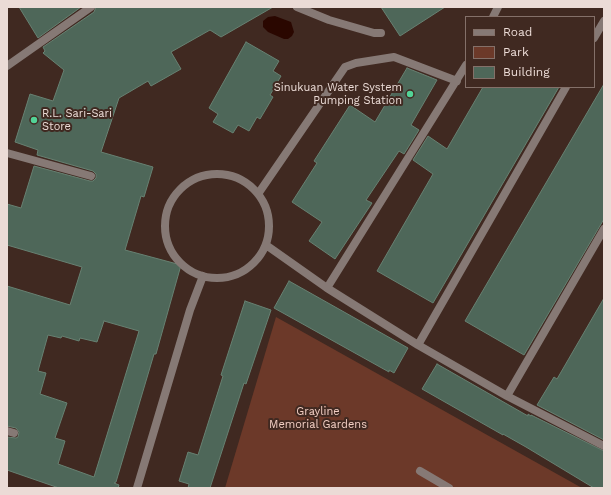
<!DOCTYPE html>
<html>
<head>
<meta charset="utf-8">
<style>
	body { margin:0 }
	#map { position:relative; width:611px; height:495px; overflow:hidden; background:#402921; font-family:"Work Sans",sans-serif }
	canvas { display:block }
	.frame { position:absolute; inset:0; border:8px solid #ebdbd6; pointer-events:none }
	.legend { position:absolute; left:465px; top:16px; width:130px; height:72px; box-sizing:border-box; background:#402921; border:1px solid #847069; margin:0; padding:5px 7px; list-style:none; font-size:12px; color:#ebdbd6 }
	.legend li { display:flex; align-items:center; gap:8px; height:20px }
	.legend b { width:20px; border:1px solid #847069 }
</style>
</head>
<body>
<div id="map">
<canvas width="611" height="495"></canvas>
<div class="frame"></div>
<ul class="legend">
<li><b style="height:5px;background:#867975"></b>Road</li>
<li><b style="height:11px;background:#6c3929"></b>Park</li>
<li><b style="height:11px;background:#4e6759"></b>Building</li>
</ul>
</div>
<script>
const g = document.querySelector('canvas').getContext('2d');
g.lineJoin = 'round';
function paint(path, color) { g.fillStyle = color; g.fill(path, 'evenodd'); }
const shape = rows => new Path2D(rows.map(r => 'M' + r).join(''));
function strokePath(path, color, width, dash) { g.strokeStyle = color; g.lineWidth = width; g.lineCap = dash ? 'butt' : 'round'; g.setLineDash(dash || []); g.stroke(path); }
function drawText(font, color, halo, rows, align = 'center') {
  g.font = font + ' "Work Sans",sans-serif'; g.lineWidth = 4; g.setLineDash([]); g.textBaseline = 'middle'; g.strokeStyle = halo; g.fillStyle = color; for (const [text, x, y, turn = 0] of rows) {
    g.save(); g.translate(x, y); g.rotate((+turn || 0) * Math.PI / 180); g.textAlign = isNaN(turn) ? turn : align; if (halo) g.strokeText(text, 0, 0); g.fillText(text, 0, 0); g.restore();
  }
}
paint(shape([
	[276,317,582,488,225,488]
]), '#6c3929');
paint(shape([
	[275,16,291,22,294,32,292,36,288,39,284,39,268,32,263,27,263,21,268,17]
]), '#2a0700');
const building = shape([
	[19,7,81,7,38,38,19,7],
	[96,7,273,7,221,37,210,30,171,52,181,69,151,86,148,81,119,98,101,152,153,167,144,197,141,196,125,250,181,265,156,354,154,354,116,482,114,483,119,485,118,488,59,488,7,470,7,437,16,438,18,437,19,432,16,428,7,426,7,286,70,305,82,267,7,245,7,204,21,208,34,166,90,181,93,181,96,178,96,174,93,171,37,155,38,150,15,142,30,94,53,101,64,70,43,53,45,51,43,47,94,12,96,7],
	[104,321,139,331,94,477,58,464,65,441,55,438,67,403,40,394,46,373,38,371,48,335,61,338,62,336,79,341,80,338,97,342,104,321],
	[381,7,445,7,400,36,381,7],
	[246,42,279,61,273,71,281,76,270,95,273,97,260,119,257,117,249,131,238,125,233,133,213,122,218,114,209,108,246,42],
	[407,68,437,80,411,125,419,130,404,154,399,151,366,200,372,203,335,259,309,241,322,222,292,202,317,163,314,161,350,105,375,122,407,68],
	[604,84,604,219,524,355,465,321,604,84],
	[483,87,559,87,433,303,377,271,433,174,413,160,428,136,447,149,483,87],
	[289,281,408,348,394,373,389,370,389,372,274,308,289,281],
	[604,298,604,440,537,405,554,377,557,379,604,298],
	[245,301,271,310,246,384,244,383,210,488,188,488,189,484,179,481,188,452,198,455,223,376,221,375,245,301],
	[437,364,528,416,528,414,531,416,531,415,604,451,604,488,594,488,526,447,503,434,503,435,422,389,437,364]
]);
paint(building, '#4e6759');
strokePath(building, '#678172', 1);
strokePath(shape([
	[420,471,449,488]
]), '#867975', 8);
strokePath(shape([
	[297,7,329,20,374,33,381,33],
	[493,17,498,7],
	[594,38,604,21],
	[7,66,91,7],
	[7,153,91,176],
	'165 226a52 52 0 1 1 104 0a52 52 0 1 1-104 0Z',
	[258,194,345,67,356,63,394,57,457,81],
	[266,245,327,288,418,345,507,396,604,446],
	[327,288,466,65],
	[418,345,566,87],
	[507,396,604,229],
	[7,431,14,433],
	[137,488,190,310,203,276]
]), '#867975', 8);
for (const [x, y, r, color] of [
	[410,94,4,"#52d397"],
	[34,120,4,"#52d397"]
]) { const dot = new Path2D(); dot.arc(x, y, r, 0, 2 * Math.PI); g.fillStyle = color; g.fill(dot); strokePath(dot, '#402921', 1.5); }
drawText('11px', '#ebdbd6', '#402921', [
	["Sinukuan Water System",402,88],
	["Pumping Station",402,101],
	["R.L. Sari-Sari",42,114,"left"],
	["Store",42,127,"left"]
], 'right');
drawText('11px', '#f3cfc4', '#402921', [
	["Grayline",318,412],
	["Memorial Gardens",318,425]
]);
</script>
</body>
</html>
